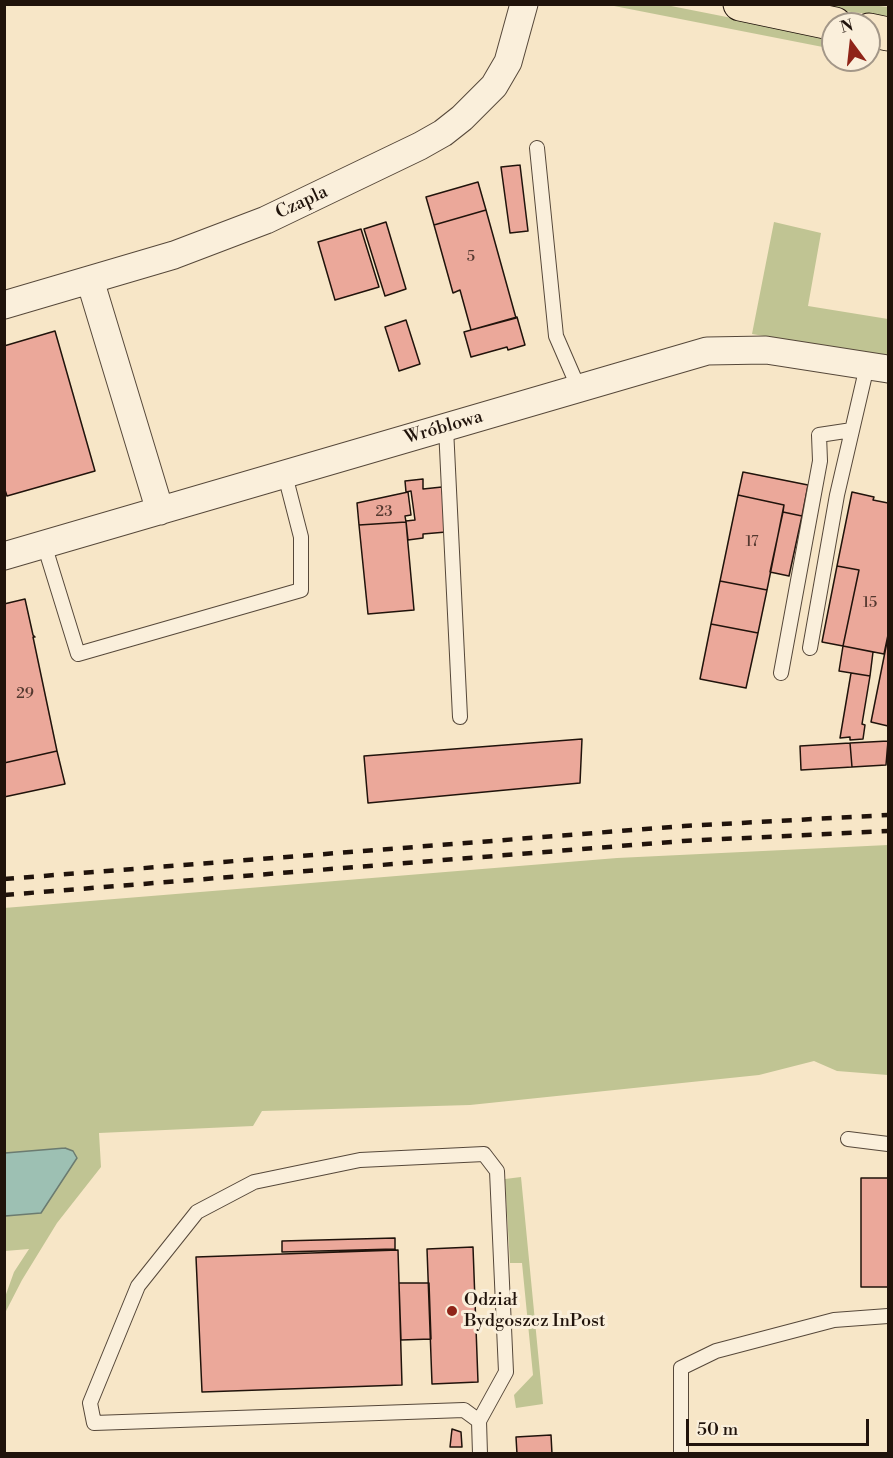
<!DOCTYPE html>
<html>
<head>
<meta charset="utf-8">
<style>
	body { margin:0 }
	#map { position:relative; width:893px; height:1458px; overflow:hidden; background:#f7e6c7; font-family:"Libre Bodoni",serif }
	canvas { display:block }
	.frame { position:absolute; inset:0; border:6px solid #20130b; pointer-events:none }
	.north { position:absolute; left:821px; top:12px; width:60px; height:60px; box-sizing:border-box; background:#faefdb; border:2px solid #a39788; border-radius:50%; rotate:345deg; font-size:16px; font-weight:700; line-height:24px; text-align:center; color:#20130b }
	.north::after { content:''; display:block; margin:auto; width:21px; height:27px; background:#8f2418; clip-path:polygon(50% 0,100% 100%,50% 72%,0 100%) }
	.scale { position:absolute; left:686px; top:1419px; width:183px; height:27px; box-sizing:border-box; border:3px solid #20130b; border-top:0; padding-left:8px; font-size:18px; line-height:21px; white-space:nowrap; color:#20130b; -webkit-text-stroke:4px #faefdb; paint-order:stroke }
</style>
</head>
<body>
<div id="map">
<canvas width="893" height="1458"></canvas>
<div class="frame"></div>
<div class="north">N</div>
<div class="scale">50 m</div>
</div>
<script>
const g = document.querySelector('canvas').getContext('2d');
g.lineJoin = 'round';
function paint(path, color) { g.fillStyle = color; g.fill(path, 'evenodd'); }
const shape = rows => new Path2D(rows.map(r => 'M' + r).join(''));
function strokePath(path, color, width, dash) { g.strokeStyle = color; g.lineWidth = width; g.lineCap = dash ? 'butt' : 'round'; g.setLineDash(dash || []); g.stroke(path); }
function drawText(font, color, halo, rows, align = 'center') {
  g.font = font + ' "Libre Bodoni",serif'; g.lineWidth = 6; g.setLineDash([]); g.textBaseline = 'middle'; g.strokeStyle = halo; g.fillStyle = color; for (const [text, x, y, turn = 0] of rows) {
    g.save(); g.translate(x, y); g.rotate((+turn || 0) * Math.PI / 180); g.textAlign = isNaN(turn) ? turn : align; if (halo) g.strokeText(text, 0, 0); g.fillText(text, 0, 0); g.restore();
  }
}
paint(shape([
	[862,4,888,7,888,16,842,11,806,5],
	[609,5,666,5,833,38,833,49],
	[774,222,821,233,808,306,888,319,888,357,752,334],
	[888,845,888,1075,837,1071,814,1061,759,1075,470,1105,262,1111,253,1126,99,1133,101,1167,57,1223,22,1280,5,1313,5,1297,14,1272,29,1249,5,1251,4,908,617,858],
	[521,1177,543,1404,516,1408,514,1395,533,1375,522,1263,510,1263,505,1179]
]), '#c0c493');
const water = shape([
	[65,1148,73,1151,77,1158,41,1213,5,1216,5,1153,65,1148]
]);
paint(water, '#9dc0b3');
strokePath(water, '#6b7b70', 1.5);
const building = shape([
	[520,165,528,231,510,233,501,167,520,165],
	[478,182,486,210,434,225,426,197,478,182],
	[486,210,516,318,471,330,460,290,453,293,434,225,486,210],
	[386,222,406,289,385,296,364,229,386,222],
	[361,229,379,287,335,300,318,242,361,229],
	[517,317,525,345,508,350,507,347,471,357,464,332,517,317],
	[406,320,420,364,399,371,385,327,406,320],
	[55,331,95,471,7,496,4,487,4,346,55,331],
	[743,472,808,485,802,516,783,512,784,505,738,495,743,472],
	[423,479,423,489,442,487,446,532,423,534,423,538,408,540,406,521,415,520,411,491,406,492,405,481,423,479],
	[408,492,411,515,405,516,406,522,359,525,357,503,408,492],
	[852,492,874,497,873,500,888,503,888,635,884,654,843,646,859,570,837,566,852,492],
	[738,495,784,505,767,590,720,581,738,495],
	[783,512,802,516,789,576,770,572,783,512],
	[406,522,414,610,368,614,359,525,406,522],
	[837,566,859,570,843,646,822,642,837,566],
	[720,581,767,590,758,633,711,624,720,581],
	[25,599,33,635,35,637,33,637,57,751,4,763,4,604,25,599],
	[711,624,758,633,746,688,700,679,711,624],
	[888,637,888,726,871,722,888,637],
	[843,646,873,652,870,676,839,671,843,646],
	[851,673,870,676,862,724,865,725,863,739,850,740,850,737,840,738,851,673],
	[582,739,580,783,368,803,364,756,582,739],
	[888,741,886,765,852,767,850,743,888,741],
	[850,743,852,767,801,770,800,746,850,743],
	[57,751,65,784,4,797,4,763,57,751],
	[861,1178,888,1178,888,1287,861,1287,861,1178],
	[395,1238,395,1249,282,1252,282,1241,395,1238],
	[473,1247,478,1382,432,1384,427,1249,473,1247],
	[398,1250,402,1385,202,1392,196,1257,398,1250],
	[399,1283,429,1283,431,1339,401,1340,399,1283],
	[452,1429,461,1432,462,1447,450,1447,452,1429],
	[551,1435,552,1454,517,1454,516,1437,551,1435]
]);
paint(building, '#eba89a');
strokePath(building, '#20130b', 1.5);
const lane = shape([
	[537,148,556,336,579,389],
	[446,428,460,717],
	[44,544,78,654,301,590,301,537,285,475],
	[810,648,837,495,867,366],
	[781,673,820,461,819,435,852,430],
	[848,1139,888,1144],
	[479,1421,464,1410,94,1423,90,1403,138,1286,197,1212,254,1182,360,1160,484,1154,497,1171,506,1372,479,1421,480,1454],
	[681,1454,681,1368,716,1351,834,1320,888,1316]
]);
const street = shape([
	[90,280,160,511],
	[4,305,174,255,266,220,420,146,443,133,462,118,494,86,508,62,524,4],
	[4,556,707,351,766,350,888,369]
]);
const primary = shape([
	[740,4,835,24],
	[869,30,888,34]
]);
strokePath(lane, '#56483a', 16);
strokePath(street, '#56483a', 29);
strokePath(primary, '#20130b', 35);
strokePath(lane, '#faefdb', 14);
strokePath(street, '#faefdb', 27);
strokePath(primary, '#f7e6c7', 33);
strokePath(shape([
	[4,879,684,826,888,815],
	[4,895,683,841,888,831]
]), '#20130b', 4.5, [10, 10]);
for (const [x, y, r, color] of [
	[452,1311,6,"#8f2418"]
]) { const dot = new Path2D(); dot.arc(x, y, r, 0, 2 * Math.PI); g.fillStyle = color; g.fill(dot); strokePath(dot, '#faefdb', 2); }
drawText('15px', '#53382f', null, [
	["5",471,257],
	["23",384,512],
	["17",752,542],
	["15",870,603],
	["29",25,694]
]);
drawText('18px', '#20130b', '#faefdb', [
	["Czapla",302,203,-25],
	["Wróblowa",444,428,-16]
]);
drawText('18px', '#20130b', '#faefdb', [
	["Odział",464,1301],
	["Bydgoszcz InPost",464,1322]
], 'left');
</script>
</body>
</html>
